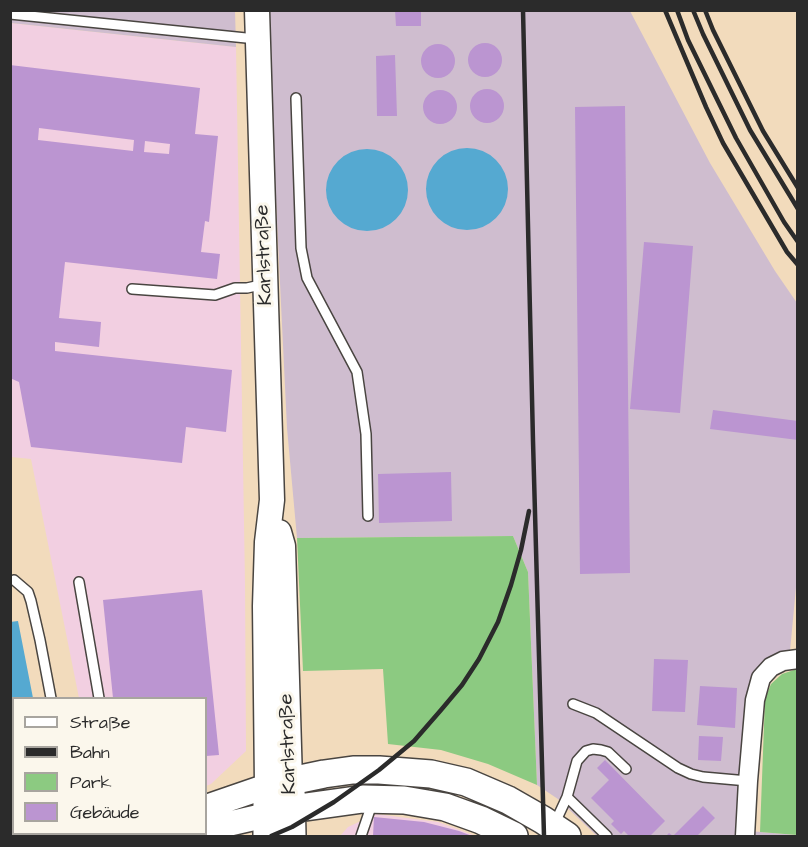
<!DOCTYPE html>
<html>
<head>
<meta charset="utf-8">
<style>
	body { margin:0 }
	#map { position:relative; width:808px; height:847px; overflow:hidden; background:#f2dbbc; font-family:"Architects Daughter",sans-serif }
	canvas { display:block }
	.frame { position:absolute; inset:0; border:12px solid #2b2b2b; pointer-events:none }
	.legend { position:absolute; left:12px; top:697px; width:195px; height:138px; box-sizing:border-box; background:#fbf7ec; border:2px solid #a8a59f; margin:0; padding:8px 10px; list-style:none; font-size:18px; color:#2b2b2b }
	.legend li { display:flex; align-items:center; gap:12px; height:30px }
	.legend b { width:30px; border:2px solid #a8a59f }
</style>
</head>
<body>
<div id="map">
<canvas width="808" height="847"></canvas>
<div class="frame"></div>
<ul class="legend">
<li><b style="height:8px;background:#fff"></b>Straße</li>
<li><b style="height:8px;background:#2b2b2b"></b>Bahn</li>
<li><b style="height:16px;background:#8cca81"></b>Park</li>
<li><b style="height:16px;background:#bb95d1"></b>Gebäude</li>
</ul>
</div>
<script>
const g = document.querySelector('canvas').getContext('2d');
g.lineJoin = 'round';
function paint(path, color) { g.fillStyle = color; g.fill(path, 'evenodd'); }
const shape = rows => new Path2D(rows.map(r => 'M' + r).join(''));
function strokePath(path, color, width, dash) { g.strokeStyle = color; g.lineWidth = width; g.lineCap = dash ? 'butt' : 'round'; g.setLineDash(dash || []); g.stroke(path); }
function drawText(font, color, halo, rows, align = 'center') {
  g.font = font + ' "Architects Daughter",sans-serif'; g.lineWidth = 6; g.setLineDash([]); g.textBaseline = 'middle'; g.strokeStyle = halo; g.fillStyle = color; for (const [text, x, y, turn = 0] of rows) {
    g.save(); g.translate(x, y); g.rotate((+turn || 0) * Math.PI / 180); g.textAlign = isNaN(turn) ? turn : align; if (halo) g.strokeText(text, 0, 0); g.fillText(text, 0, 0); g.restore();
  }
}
paint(shape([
	[10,23,236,47,245,583,246,751,211,784,206,786,206,698,79,698,31,459,11,457],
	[376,814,438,822,476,836,340,836,348,827]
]), '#f2cfe1');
paint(shape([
	[11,11,235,11,236,47,11,23],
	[268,11,630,11,710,163,775,271,797,303,798,566,790,651,758,669,749,683,737,830,797,835,797,836,597,836,558,799,537,785,528,572,513,536,297,538,287,428,269,55]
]), '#cfbdcf');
paint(shape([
	[513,536,528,572,537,785,488,764,441,750,388,744,383,669,303,671,297,538],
	[797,669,797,835,760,832,765,699,771,684,782,674]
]), '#8cca81');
paint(shape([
	'426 189a41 41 0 1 1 82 0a41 41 0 1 1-82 0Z',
	'326 190a41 41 0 1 1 82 0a41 41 0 1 1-82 0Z',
	[18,621,33,698,14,698,14,798,11,799,10,622]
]), '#55a9d1');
paint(shape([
	[395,10,421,10,421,26,396,26],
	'468 60a17 17 0 1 1 34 0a17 17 0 1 1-34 0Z',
	'421 61a17 17 0 1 1 34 0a17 17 0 1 1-34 0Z',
	[395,55,397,116,377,116,376,56],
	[10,65,200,88,195,134,218,136,209,222,205,221,201,252,220,254,217,279,65,262,59,318,101,322,99,347,55,342,55,351,232,370,226,432,186,427,182,463,31,447,19,382,10,378],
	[39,128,134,140,133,151,38,140],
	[145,141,170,144,169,154,144,152],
	'470 106a17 17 0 1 1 34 0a17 17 0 1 1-34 0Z',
	'423 107a17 17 0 1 1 34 0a17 17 0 1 1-34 0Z',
	[625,106,630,573,580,574,575,107],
	[644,242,693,246,680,413,630,409],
	[713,410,798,421,798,440,710,429],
	[451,472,452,521,379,523,378,474],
	[202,590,219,755,206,756,206,698,113,698,103,600],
	[654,659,688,660,685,712,652,711],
	[700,686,737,688,735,728,697,725],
	[699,736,723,737,721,761,698,760],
	[605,760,665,821,650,836,629,836,624,831,621,834,611,824,614,821,591,798,609,780,597,768],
	[703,806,715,818,697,836,666,836,669,833,673,836],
	[374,817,424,822,459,831,472,836,373,836]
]), '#bb95d1');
const service = shape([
	[10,14,256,39],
	[296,98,301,248,307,278,357,372,366,434,368,516],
	[132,289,215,295,235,288,247,288,265,284],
	[14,580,28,592,31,601,40,640,51,698],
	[79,582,99,698],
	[573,704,596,713,678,768,691,774,703,777,748,781],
	[567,797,607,836],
	[554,825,567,797,577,761,586,751,593,749,601,750,608,752,626,769],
	[77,834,77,836],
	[361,836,373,801]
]);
const minor = shape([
	[745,836,748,781,755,700,761,678,771,667,783,661,798,659]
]);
const tertiary = shape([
	[279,532,283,546,290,781],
	[206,807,267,786,265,606,267,542,272,500,257,10],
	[206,829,267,815],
	[143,836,146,834],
	[179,836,189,834]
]);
const secondary = shape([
	[291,791,292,836],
	[267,815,291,809,363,799,404,800,445,807,481,820,514,836],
	[267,836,267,786,324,774,353,770,379,770,431,774,466,782,508,800,543,820,567,836]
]);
strokePath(service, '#494541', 12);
strokePath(minor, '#494541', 21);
strokePath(tertiary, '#494541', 27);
strokePath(secondary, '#494541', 30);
strokePath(service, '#fff', 9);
strokePath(minor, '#fff', 18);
strokePath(tertiary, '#fff', 24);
strokePath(secondary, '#fff', 27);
strokePath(shape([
	[523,10,533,441,544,836],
	[665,10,706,107,723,143,787,252,798,265],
	[677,10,688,40,736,138,784,222,798,242],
	[693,10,703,34,750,130,798,209],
	[705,10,713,30,763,131,798,188],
	[271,836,292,827,334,802,379,770,414,741,441,710,462,685,479,659,498,622,511,585,521,550,529,511]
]), '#2b2b2b', 4.5);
drawText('20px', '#2b2b2b', '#fbf7ec', [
	["Karlstraße",265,255,-92],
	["Karlstraße",289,744,-92]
]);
</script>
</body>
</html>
